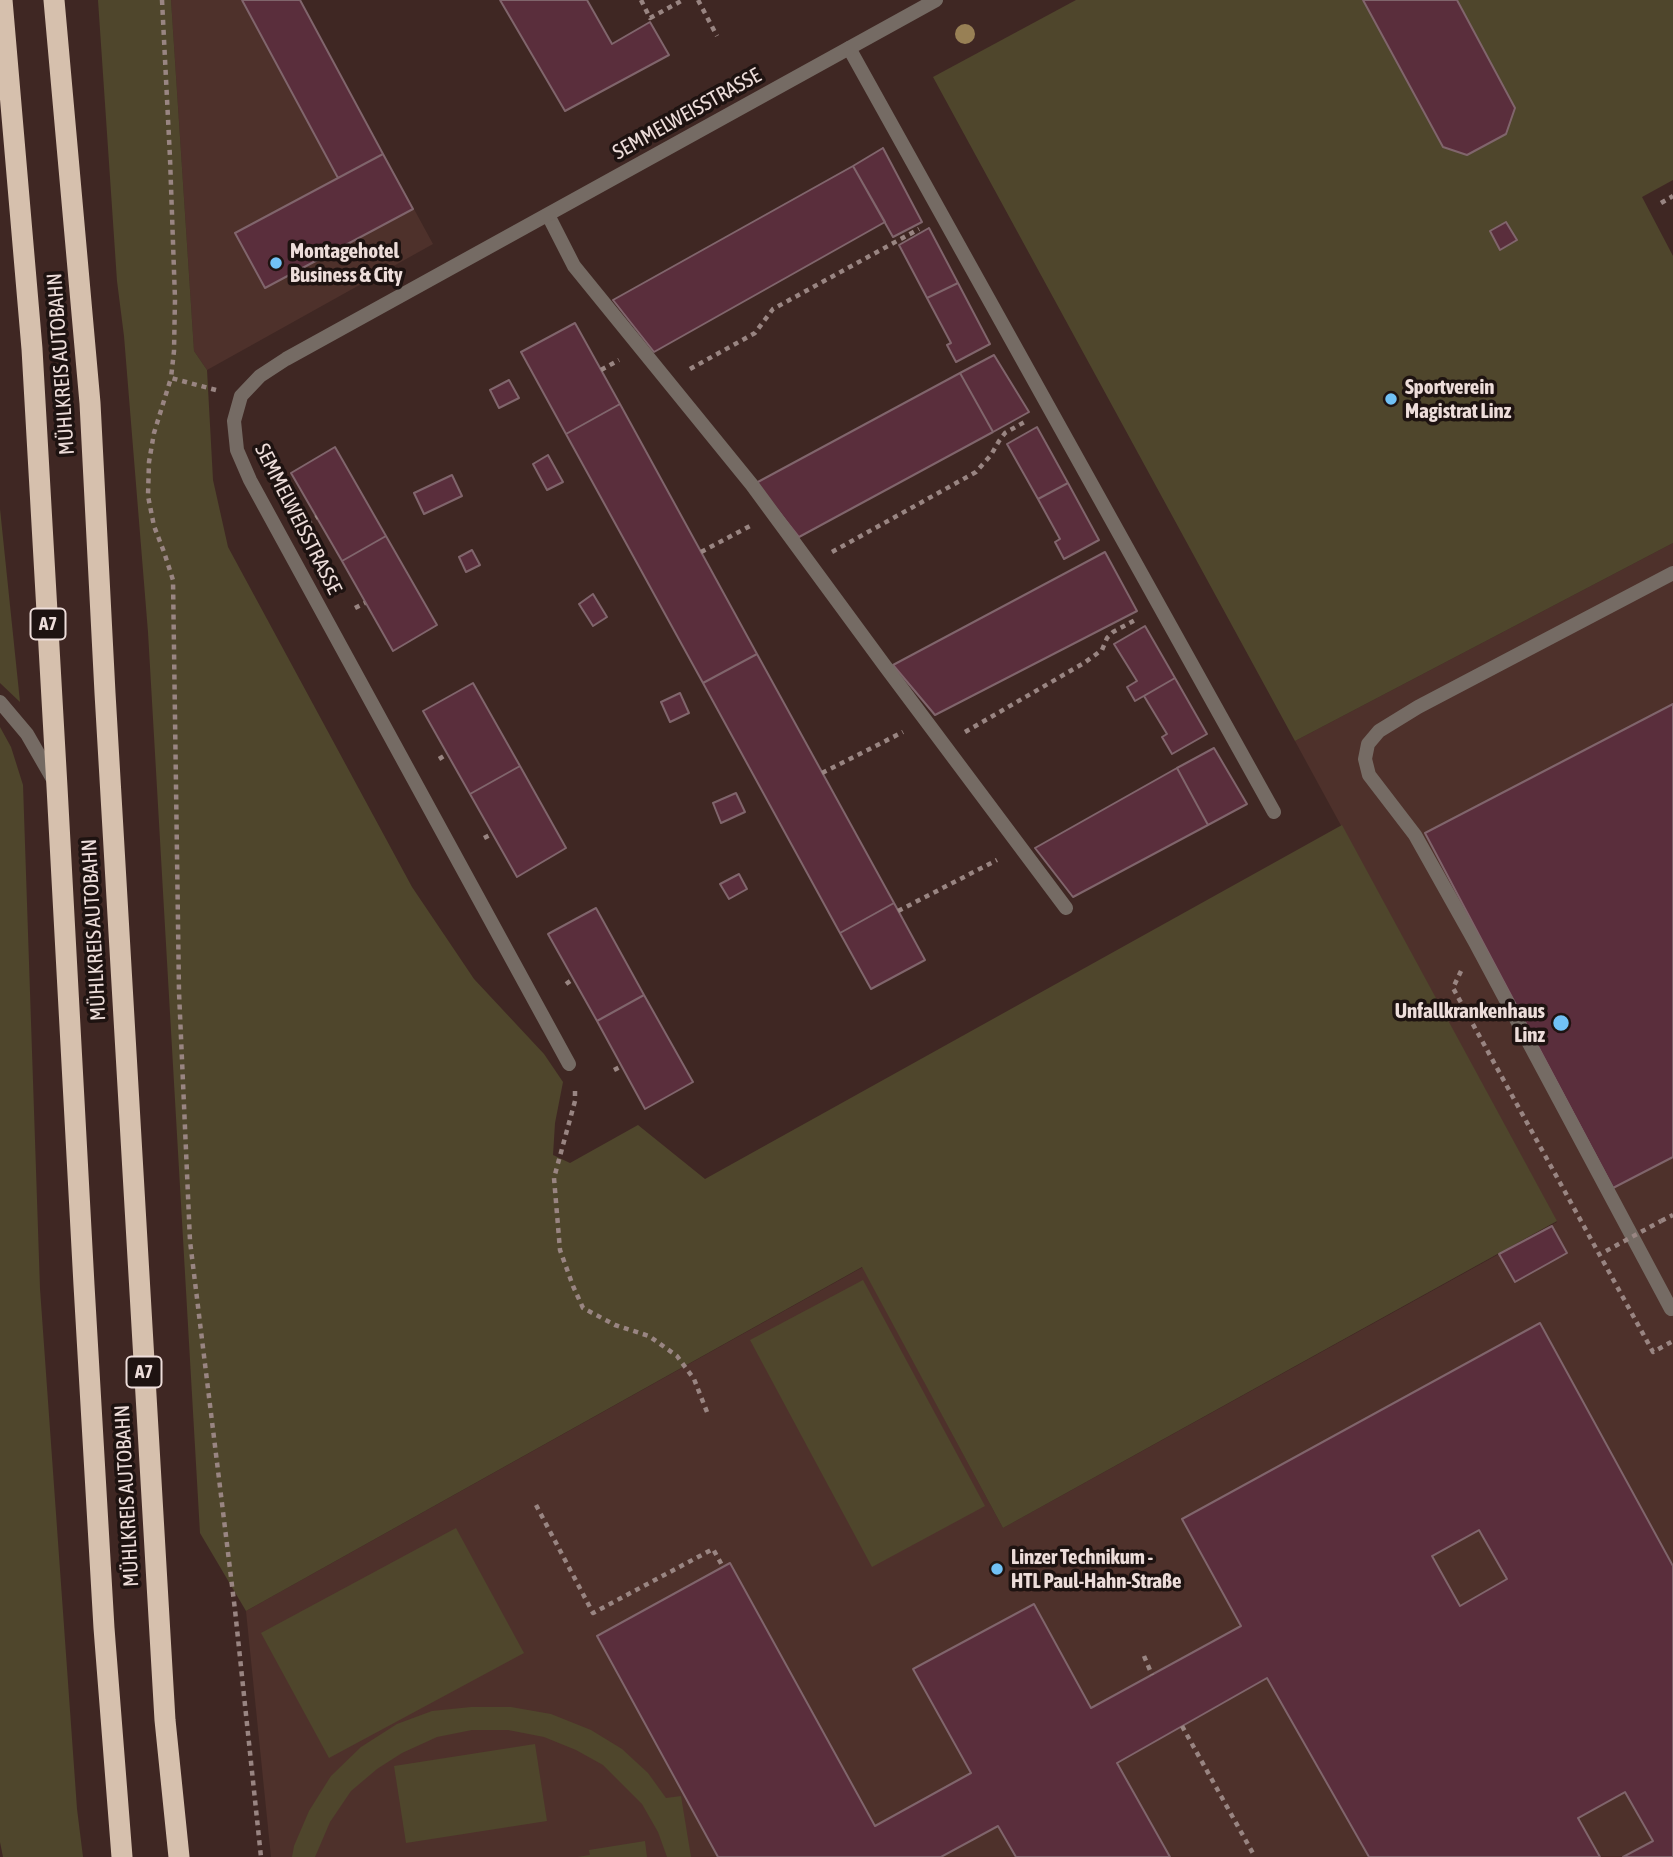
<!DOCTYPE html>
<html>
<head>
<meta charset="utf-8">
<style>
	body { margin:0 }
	canvas { display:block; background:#3f2723 }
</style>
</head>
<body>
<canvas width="1673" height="1857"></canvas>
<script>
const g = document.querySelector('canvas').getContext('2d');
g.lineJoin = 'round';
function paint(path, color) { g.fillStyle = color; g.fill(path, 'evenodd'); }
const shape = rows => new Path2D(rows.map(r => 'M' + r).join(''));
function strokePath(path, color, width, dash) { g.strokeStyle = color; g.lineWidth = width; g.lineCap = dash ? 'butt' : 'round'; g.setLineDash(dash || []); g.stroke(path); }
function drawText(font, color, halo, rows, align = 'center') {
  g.font = font + ' "Asap Condensed",sans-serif'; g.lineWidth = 7; g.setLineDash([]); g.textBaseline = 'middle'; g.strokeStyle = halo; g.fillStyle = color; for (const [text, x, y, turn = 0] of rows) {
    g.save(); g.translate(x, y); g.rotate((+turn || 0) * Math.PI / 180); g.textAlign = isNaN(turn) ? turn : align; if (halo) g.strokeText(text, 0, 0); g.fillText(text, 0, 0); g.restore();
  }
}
paint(shape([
	[171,0,300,0,433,244,207,370,194,351],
	[1673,543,1673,1857,271,1857,246,1611,863,1267,1003,1528,1557,1222,1295,741]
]), '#4e312b');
paint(shape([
	[98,0,171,0,194,351,207,370,213,480,228,547,412,887,474,979,544,1054,563,1082,555,1123,553,1155,570,1163,638,1125,705,1179,1342,825,1557,1221,1003,1528,862,1267,246,1611,200,1533,148,632,124,336,117,281],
	[1076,0,1673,0,1673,180,1642,197,1673,256,1673,543,1295,741,933,77],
	[0,509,20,702,0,683],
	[0,727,11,747,23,785,40,1289,77,1809,83,1857,3,1857,0,1842],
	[863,1280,985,1506,872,1567,750,1340],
	[456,1528,524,1653,329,1758,261,1633],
	[471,1707,511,1707,551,1714,591,1730,622,1749,648,1773,666,1798,681,1796,691,1857,667,1857,658,1832,642,1804,603,1765,576,1750,544,1737,508,1730,472,1730,437,1737,402,1753,377,1769,351,1791,330,1822,315,1857,292,1857,294,1846,309,1811,331,1776,361,1747,397,1724,432,1711],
	[535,1744,547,1821,406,1843,394,1766],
	[645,1841,647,1857,577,1857,590,1855,589,1850]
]), '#4f462c');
const building = shape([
	[242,0,300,0,383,154,338,178,242,0],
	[500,0,587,0,612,44,650,22,669,55,565,111,500,0],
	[1363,0,1457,0,1515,108,1506,134,1467,155,1443,147,1363,0],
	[883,148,922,222,893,237,853,166,883,148],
	[383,154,413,209,265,288,235,233,383,154],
	[853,166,885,222,654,352,613,300,853,166],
	[1506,222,1517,240,1500,250,1490,231,1506,222],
	[929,228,958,283,927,298,899,245,929,228],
	[958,283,990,344,956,362,947,345,951,343,927,298,958,283],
	[575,323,620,404,566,434,521,352,575,323],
	[994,355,1029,412,993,432,960,373,994,355],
	[960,373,993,432,799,537,756,483,960,373],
	[509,380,519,398,499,408,490,390,509,380],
	[620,404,757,654,703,683,566,434,620,404],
	[1037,427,1068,483,1038,499,1007,444,1037,427],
	[335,447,386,536,342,561,291,473,335,447],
	[548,455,563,482,547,490,533,464,548,455],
	[452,475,462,496,424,514,414,493,452,475],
	[1068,483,1099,540,1064,559,1055,542,1060,539,1038,499,1068,483],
	[386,536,437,625,393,651,342,561,386,536],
	[472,550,480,565,466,572,459,557,472,550],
	[1105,552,1137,611,935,715,893,665,1105,552],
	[593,594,607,617,593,626,579,604,593,594],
	[1145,626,1175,678,1135,701,1127,687,1137,681,1114,644,1145,626],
	[757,654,894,903,840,933,703,683,757,654],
	[1175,678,1207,734,1172,754,1162,737,1167,734,1144,696,1175,678],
	[473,683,520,766,470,794,423,711,473,683],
	[680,693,689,713,670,722,661,702,680,693],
	[1673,704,1673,1157,1613,1188,1425,833,1673,704],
	[1214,748,1247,804,1208,825,1177,768,1214,748],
	[520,766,566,848,517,877,470,794,520,766],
	[1177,768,1208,825,1073,897,1035,848,1177,768],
	[736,793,745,812,721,823,713,803,736,793],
	[739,874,747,889,729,899,720,884,739,874],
	[894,903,925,960,871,989,840,933,894,903],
	[596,908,644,995,597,1021,548,934,596,908],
	[644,995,693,1082,645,1109,597,1021,644,995],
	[1552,1226,1567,1253,1515,1282,1499,1254,1552,1226],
	[1540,1323,1673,1566,1673,1857,1623,1857,1653,1841,1625,1792,1578,1818,1600,1857,1369,1857,1267,1678,1117,1763,1170,1857,1016,1857,998,1826,941,1857,718,1857,597,1636,730,1563,875,1826,971,1773,913,1669,1034,1604,1091,1708,1241,1626,1182,1519,1540,1323],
	[1479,1530,1507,1579,1460,1606,1432,1556,1479,1530]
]);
paint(building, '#5a2e3c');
strokePath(building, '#80656c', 2);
strokePath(shape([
	[162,0,170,158,175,299,174,351,171,378],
	[641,0,650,18,683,0],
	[698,0,717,36],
	[1661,203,1673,196],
	[690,369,755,333,773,309,919,229],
	[601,370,619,360],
	[216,390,171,378,154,433,149,462,148,496,154,526,164,552,173,580,179,992,190,1241,235,1610,261,1857],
	[307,523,317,517],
	[701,552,750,526],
	[832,552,976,472,991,455,999,441,1005,433,1028,420],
	[355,608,365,603],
	[965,732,1084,663,1102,650,1107,638,1113,632,1137,619],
	[439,759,447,754],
	[822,773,903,732],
	[484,838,492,834],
	[898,911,997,860],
	[1461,971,1453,988,1653,1352,1673,1341],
	[566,984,573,979],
	[614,1070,622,1066],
	[575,1091,575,1101,554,1178,560,1250,573,1286,583,1308,615,1325,649,1336,677,1356,694,1379,707,1412],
	[1661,1221,1673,1215],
	[536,1505,593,1613,713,1549,723,1567],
	[1144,1656,1152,1675],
	[1182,1726,1255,1857]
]), '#998582', 4.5, [5, 5]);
strokePath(shape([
	[849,48,1274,812],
	[548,215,574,266,752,485,885,666,1066,908],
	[1673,573,1418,707,1379,731,1368,744,1365,759,1369,775,1415,835,1475,942,1671,1309,1673,1308],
	[0,702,27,734,54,781]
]), '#756b64', 14);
strokePath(shape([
	[569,1064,250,480,237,450,234,421,241,396,260,376,286,359,936,0]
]), '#756b64', 14);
strokePath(shape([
	[2,0,32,349,57,787,84,1285,104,1628,122,1857],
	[54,0,90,403,105,693,165,1720,179,1857]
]), '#d6c0ad', 21);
strokePath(shape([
	[1606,1251,1661,1221]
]), '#998582', 4.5, [5, 5]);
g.fillStyle = '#988055';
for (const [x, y] of [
	[965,34]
]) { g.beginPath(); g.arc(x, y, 10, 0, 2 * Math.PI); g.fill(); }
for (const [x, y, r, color] of [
	[276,263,7,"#71c1f5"],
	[1391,399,7,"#71c1f5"],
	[1561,1023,9,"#71c1f5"],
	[997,1569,7,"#71c1f5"]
]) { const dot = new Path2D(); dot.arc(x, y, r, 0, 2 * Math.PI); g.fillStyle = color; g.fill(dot); strokePath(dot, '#1e1311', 2.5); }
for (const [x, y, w] of [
	[48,624,35],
	[144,1372,35]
]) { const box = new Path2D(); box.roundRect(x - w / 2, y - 15.5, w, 31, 5); g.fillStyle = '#1e1311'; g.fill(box); strokePath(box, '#edddda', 2); }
drawText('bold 19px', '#edddda', null, [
	["A7",48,624],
	["A7",144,1372]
]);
drawText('21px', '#edddda', '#1e1311', [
	["SEMMELWEISSTRASSE",687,114,-29],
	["MÜHLKREIS AUTOBAHN",61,364,-94],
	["SEMMELWEISSTRASSE",298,519,63],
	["MÜHLKREIS AUTOBAHN",94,930,-93],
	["MÜHLKREIS AUTOBAHN",127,1496,-93]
]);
drawText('bold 21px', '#edddda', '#1e1311', [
	["Montagehotel",290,251],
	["Business & City",290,275],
	["Sportverein",1405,387],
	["Magistrat Linz",1405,411],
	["Unfallkrankenhaus",1545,1011,"right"],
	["Linz",1545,1035,"right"],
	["Linzer Technikum -",1011,1557],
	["HTL Paul-Hahn-Straße",1011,1581]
], 'left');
</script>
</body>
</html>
